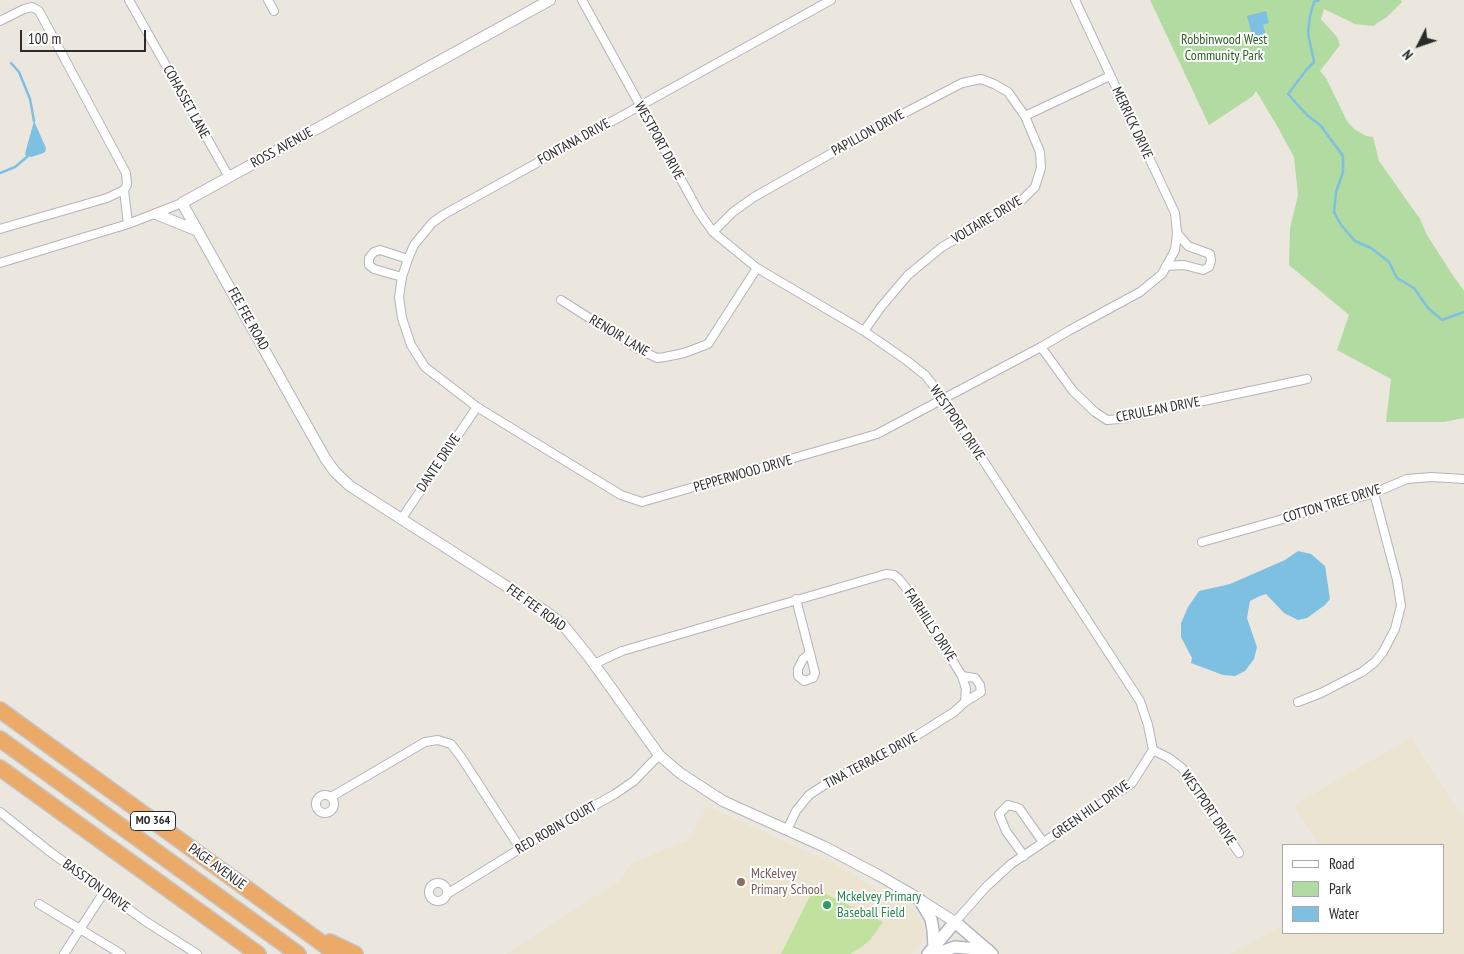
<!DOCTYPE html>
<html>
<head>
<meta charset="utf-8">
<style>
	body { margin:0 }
	#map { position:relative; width:1464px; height:954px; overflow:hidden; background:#ebe7df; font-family:"PT Sans Narrow",sans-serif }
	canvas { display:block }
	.legend { position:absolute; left:1282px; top:844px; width:162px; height:90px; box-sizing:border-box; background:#fff; border:1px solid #aaa; margin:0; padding:6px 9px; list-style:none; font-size:15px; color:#2b2b2b }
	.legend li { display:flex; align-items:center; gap:10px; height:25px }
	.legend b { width:25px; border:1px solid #aaa }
	.north { position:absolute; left:1394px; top:20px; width:50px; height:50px; -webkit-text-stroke:4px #fff; paint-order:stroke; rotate:229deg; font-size:14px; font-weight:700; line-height:20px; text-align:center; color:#2b2b2b }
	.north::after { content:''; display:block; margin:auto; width:18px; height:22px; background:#2b2b2b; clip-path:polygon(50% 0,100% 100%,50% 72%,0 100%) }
	.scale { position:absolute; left:20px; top:30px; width:126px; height:22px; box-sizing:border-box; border:2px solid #2b2b2b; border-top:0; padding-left:6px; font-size:15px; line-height:18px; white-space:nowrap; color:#2b2b2b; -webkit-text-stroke:4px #fff; paint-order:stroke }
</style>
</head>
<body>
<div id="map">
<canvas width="1464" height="954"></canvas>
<ul class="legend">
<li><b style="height:6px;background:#fff"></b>Road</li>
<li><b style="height:14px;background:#b2dba2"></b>Park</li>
<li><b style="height:14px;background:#7ec0e1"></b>Water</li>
</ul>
<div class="north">N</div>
<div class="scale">100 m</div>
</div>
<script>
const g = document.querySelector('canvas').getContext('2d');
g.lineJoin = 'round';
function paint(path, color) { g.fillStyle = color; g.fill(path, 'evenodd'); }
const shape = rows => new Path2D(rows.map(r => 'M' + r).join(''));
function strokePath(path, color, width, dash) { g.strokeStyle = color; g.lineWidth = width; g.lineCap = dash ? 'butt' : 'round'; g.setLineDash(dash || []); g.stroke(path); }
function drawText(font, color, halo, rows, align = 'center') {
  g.font = font + ' "PT Sans Narrow",sans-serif'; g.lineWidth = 4; g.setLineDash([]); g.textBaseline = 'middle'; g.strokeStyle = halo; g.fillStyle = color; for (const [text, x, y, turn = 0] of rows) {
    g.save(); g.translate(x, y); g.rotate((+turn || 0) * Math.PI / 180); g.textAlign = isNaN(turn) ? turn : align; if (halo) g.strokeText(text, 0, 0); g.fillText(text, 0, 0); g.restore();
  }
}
paint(shape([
	[1411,738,1464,820,1464,954,1230,954,1283,926,1283,933,1443,933,1443,845,1319,845,1294,805],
	[707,806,800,849,830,861,877,890,909,907,920,919,924,930,922,942,911,954,506,954,621,880,632,863,689,840]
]), '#ebe4d0');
paint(shape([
	[1150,0,1401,0,1402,2,1387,17,1373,26,1355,24,1324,9,1321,19,1337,37,1340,45,1320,71,1326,78,1347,121,1354,129,1366,136,1373,137,1379,161,1420,219,1427,235,1452,274,1464,291,1464,418,1444,422,1386,422,1391,379,1337,350,1349,315,1289,265,1290,228,1298,195,1294,157,1276,124,1256,91,1253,96,1209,125]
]), '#b2dba2');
paint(shape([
	[814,888,883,922,870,940,860,948,850,954,781,954]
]), '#c1e19f');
paint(shape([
	[1266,11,1269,23,1263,25,1268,41,1254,44,1247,16],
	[34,121,46,148,45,152,41,154,31,157,25,155,26,150],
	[1298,551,1311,554,1325,566,1330,599,1325,605,1307,618,1298,620,1284,613,1266,594,1260,596,1250,601,1247,618,1257,647,1254,659,1245,671,1235,676,1223,675,1191,663,1192,658,1181,637,1181,623,1188,607,1199,591,1230,584,1285,560]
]), '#7ec0e1');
strokePath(shape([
	[1319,0,1314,2,1310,16,1308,33,1314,62,1307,69,1288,94,1307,115,1321,126,1343,156,1343,172,1336,192,1334,212,1341,225,1355,241,1371,248,1389,262,1397,278,1414,288,1428,308,1442,320,1464,312],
	[11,63,19,72,30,99,34,121],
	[0,173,15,167,28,156]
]), '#7ec0e1', 2.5);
const minor = shape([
	[129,0,229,177],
	[268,0,274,11],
	[582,0,699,212,713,232,757,268,864,331,906,360,925,375,940,394,1140,701,1148,725,1153,750,1169,758,1182,768,1239,853],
	[831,0,443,215,432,223,414,245,408,259,402,277,399,297,402,318,411,345,425,367,477,407,621,495,642,502,877,434,1041,347,1070,330,1140,292,1162,274,1175,250,1177,233,1175,213,1075,0],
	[0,21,24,9,32,7,39,11,126,173,127,185,124,190,107,198,0,229],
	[1025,116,1110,76],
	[124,190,128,224],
	[713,232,733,212,754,197,889,121,962,83,981,79,994,84,1008,92,1025,116,1040,152,1041,168,1035,187,1021,201,942,247,908,275,881,307,864,331],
	[0,263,128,224,182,203],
	[1166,266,1184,265,1203,270,1209,267,1211,261,1210,254,1188,246,1177,233],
	[402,277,374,269,369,265,369,258,374,252,380,250,408,259],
	[561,300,638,349,657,358,665,357,684,353,708,344,757,268],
	[1041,347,1073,391,1095,412,1107,420,1119,419,1307,379],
	[402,518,477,407],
	[1202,542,1374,493,1407,479,1431,477,1464,479],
	[796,599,815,673,813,678,804,681,798,676,798,669,803,659,809,654],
	[594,664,622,651,886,574,894,575,899,579,913,597,962,676,966,689,965,702,954,712,892,751,835,778,809,795,796,811,787,830],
	[962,676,975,678,980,685,981,692,965,702],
	[1298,702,1321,693,1362,672,1375,662,1383,652,1395,629,1401,606,1397,580,1374,493],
	'316 804a9 9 0 1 1 18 0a9 9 0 1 1-18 0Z',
	[331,797,425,742,438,740,451,744,461,757,520,848],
	[0,812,49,851,145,921,197,954],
	[1024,856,1006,831,999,814,1008,805,1019,808,1043,842],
	'429 892a9 9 0 1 1 18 0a9 9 0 1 1-18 0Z',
	[447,894,547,832,615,794,634,781,659,755],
	[39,904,121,954],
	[955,922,986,887,1011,864,1132,783,1153,750],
	[64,954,104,892]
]);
const tertiary = shape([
	[550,0,182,203,325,458,335,472,350,486,545,611,564,626,589,657,659,755,680,773,723,801,825,847,878,875,911,894,955,922],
	[156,214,198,231]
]);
const secondary = shape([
	[919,899,931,919,933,930,934,947],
	[928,954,955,922,992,954],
	[936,954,955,947,988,950]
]);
const motorway = shape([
	[0,710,337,954],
	[0,739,298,954],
	[0,768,258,954],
	[330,942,355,954]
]);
strokePath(minor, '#b2b4bd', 10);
strokePath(tertiary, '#b2b4bd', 12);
strokePath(secondary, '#b2b4bd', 14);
strokePath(motorway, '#c4c4c4', 18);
strokePath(minor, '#fff', 8);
strokePath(tertiary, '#fff', 10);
strokePath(secondary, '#fff', 11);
strokePath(motorway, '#ecaa69', 15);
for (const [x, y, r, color] of [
	[741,882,5,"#8d6e63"],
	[827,905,5,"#2e9e5b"]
]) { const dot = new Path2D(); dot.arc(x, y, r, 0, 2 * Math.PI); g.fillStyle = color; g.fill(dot); strokePath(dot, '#fff', 2); }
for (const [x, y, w] of [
	[153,821,45]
]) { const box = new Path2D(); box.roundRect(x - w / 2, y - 9.5, w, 19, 4); g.fillStyle = '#fff'; g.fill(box); strokePath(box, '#2b2b2b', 1); }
drawText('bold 12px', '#2b2b2b', null, [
	["MO 364",153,821]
]);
drawText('14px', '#2c6023', '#fff', [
	["Robbinwood West",1224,40],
	["Community Park",1224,56]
]);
drawText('14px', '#2b2b2b', '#fff', [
	["COHASSET LANE",186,102,61],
	["MERRICK DRIVE",1132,123,65],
	["PAPILLON DRIVE",868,133,-29],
	["WESTPORT DRIVE",659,141,61],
	["FONTANA DRIVE",574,142,-29],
	["ROSS AVENUE",282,148,-29],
	["VOLTAIRE DRIVE",987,220,-31],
	["FEE FEE ROAD",248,319,61],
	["RENOIR LANE",619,336,31],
	["CERULEAN DRIVE",1158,410,-11],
	["WESTPORT DRIVE",957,423,56],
	["DANTE DRIVE",439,463,-56],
	["PEPPERWOOD DRIVE",743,474,-16],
	["COTTON TREE DRIVE",1332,504,-17],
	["FEE FEE ROAD",536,608,36],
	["FAIRHILLS DRIVE",930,625,57],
	["TINA TERRACE DRIVE",871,761,-28],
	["WESTPORT DRIVE",1208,808,56],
	["GREEN HILL DRIVE",1091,810,-35],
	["RED ROBIN COURT",556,828,-30],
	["PAGE AVENUE",217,867,36],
	["BASSTON DRIVE",96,886,36]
]);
drawText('14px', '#785e54', '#fff', [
	["McKelvey",751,874],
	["Primary School",751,890]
], 'left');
drawText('14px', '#27864d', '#fff', [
	["Mckelvey Primary",837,897],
	["Baseball Field",837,913]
], 'left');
</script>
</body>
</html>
